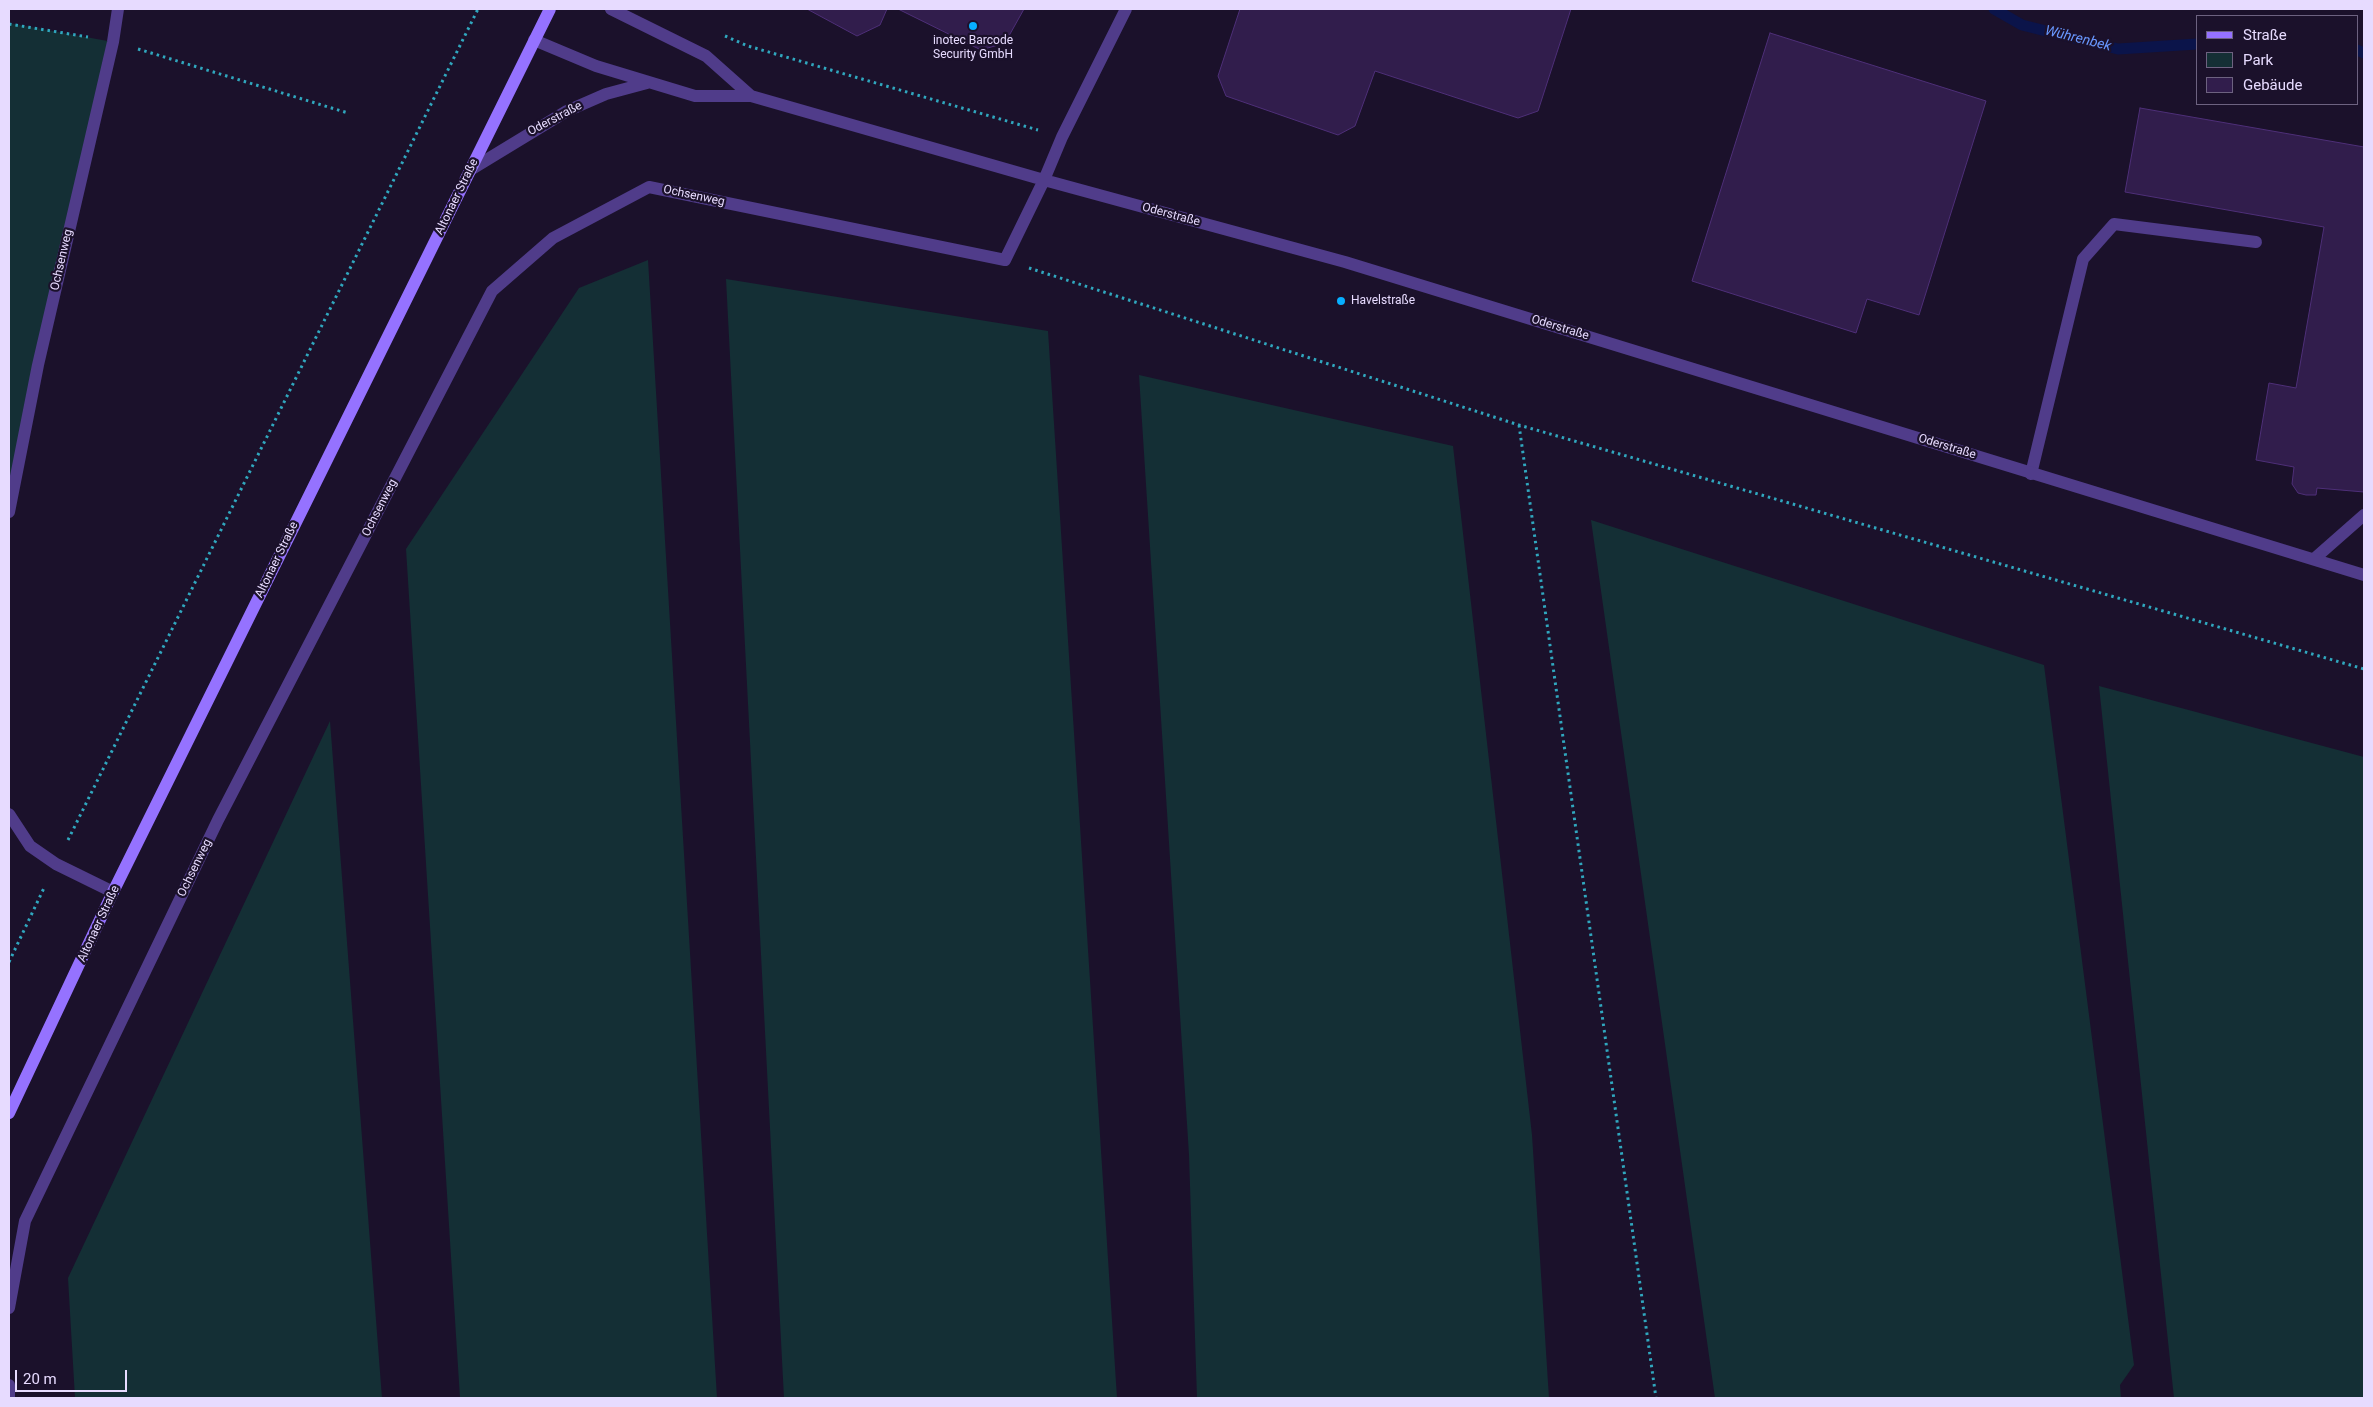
<!DOCTYPE html>
<html>
<head>
<meta charset="utf-8">
<style>
	body { margin:0 }
	#map { position:relative; width:2373px; height:1407px; overflow:hidden; background:#1b112b; font-family:Roboto,sans-serif }
	canvas { display:block }
	.frame { position:absolute; inset:0; border:10px solid #e7dbff; pointer-events:none }
	.legend { position:absolute; left:2196px; top:15px; width:162px; height:90px; box-sizing:border-box; background:#1b112b; border:1px solid #6d6280; margin:0; padding:6px 9px; list-style:none; font-size:15px; color:#e7dbff }
	.legend li { display:flex; align-items:center; gap:10px; height:25px }
	.legend b { width:25px; border:1px solid #6d6280 }
	.scale { position:absolute; left:15px; top:1370px; width:112px; height:22px; box-sizing:border-box; border:2px solid #e7dbff; border-top:0; padding-left:6px; font-size:15px; line-height:18px; white-space:nowrap; color:#e7dbff; -webkit-text-stroke:4px #1b112b; paint-order:stroke }
</style>
</head>
<body>
<div id="map">
<canvas width="2373" height="1407"></canvas>
<div class="frame"></div>
<ul class="legend">
<li><b style="height:6px;background:#9572ff"></b>Straße</li>
<li><b style="height:14px;background:#142f35"></b>Park</li>
<li><b style="height:14px;background:#311d4c"></b>Gebäude</li>
</ul>
<div class="scale">20 m</div>
</div>
<script>
const g = document.querySelector('canvas').getContext('2d');
g.lineJoin = 'round';
function paint(path, color) { g.fillStyle = color; g.fill(path, 'evenodd'); }
const shape = rows => new Path2D(rows.map(r => 'M' + r).join(''));
function strokePath(path, color, width, dash) { g.strokeStyle = color; g.lineWidth = width; g.lineCap = dash ? 'butt' : 'round'; g.setLineDash(dash || []); g.stroke(path); }
function drawText(font, color, halo, rows, align = 'center') {
  g.font = font + ' Roboto,sans-serif'; g.lineWidth = 4.5; g.setLineDash([]); g.textBaseline = 'middle'; g.strokeStyle = halo; g.fillStyle = color; for (const [text, x, y, turn = 0] of rows) {
    g.save(); g.translate(x, y); g.rotate((+turn || 0) * Math.PI / 180); g.textAlign = isNaN(turn) ? turn : align; if (halo) g.strokeText(text, 0, 0); g.fillText(text, 0, 0); g.restore();
  }
}
paint(shape([
	[9,23,113,42,9,512],
	[648,260,717,1398,460,1398,406,549,579,288],
	[726,279,1048,331,1117,1398,784,1398],
	[1139,375,1453,446,1532,1135,1549,1398,1197,1398,1189,1155],
	[1591,520,2044,665,2134,1365,2120,1385,2121,1398,1715,1398],
	[2099,686,2364,757,2364,1398,2174,1398],
	[330,721,382,1398,75,1398,68,1278]
]), '#142f35');
strokePath(shape([
	[1994,9,2022,25,2118,49,2197,44],
	[2357,50,2364,53]
]), '#0b144a', 11);
const building = shape([
	[807,9,887,9,880,25,857,36,807,9],
	[898,9,1024,9,1005,43,981,50,898,9],
	[1240,9,1571,9,1538,111,1518,118,1375,71,1355,126,1338,135,1226,96,1218,76,1240,9],
	[1770,33,1986,101,1919,315,1867,299,1856,333,1692,281,1770,33],
	[2140,108,2364,147,2364,492,2317,488,2316,495,2306,495,2298,493,2292,484,2294,467,2256,460,2269,383,2296,388,2324,227,2125,192,2140,108]
]);
paint(building, '#311d4c');
strokePath(building, '#4e2f78', 1);
strokePath(shape([
	[9,24,88,37],
	[725,36,748,46,1038,130],
	[138,49,348,113],
	[1029,268,1519,425,2364,669],
	[1519,425,1656,1398],
	[68,840,478,9],
	[9,962,44,888]
]), '#30a7be', 3, [2.5, 4]);
strokePath(shape([
	[2031,474,2083,259,2114,224,2256,242],
	[2314,559,2364,515]
]), '#503c8a', 12);
strokePath(shape([
	[611,9,706,56,751,96],
	[534,40,596,66,695,96,751,96,1044,180,1345,262,2364,575],
	[470,170,567,111,606,94,647,83],
	[9,512,38,365,113,42,118,9],
	[9,814,30,846,56,864,113,892],
	[9,1308,25,1221,218,820,492,291,553,238,649,187,1005,260,1044,180,1062,137,1126,9],
	[9,1385,9,1398]
]), '#503c8a', 12);
strokePath(shape([
	[9,1113,113,892,550,9]
]), '#9572ff', 12);
for (const [x, y, r, color] of [
	[973,26,5,"#07afff"],
	[1341,301,5,"#07afff"]
]) { const dot = new Path2D(); dot.arc(x, y, r, 0, 2 * Math.PI); g.fillStyle = color; g.fill(dot); strokePath(dot, '#1b112b', 2); }
drawText('12px', '#e7dbff', '#1b112b', [
	["inotec Barcode",973,41],
	["Security GmbH",973,55],
	["Havelstraße",1351,301,"left"]
]);
drawText('12px', '#e7dbff', '#1b112b', [
	["Oderstraße",555,119,-28],
	["Ochsenweg",694,196,12],
	["Altonaer Straße",457,197,-64],
	["Oderstraße",1171,215,15],
	["Ochsenweg",62,260,-77],
	["Oderstraße",1560,328,17],
	["Oderstraße",1947,447,17],
	["Ochsenweg",380,508,-63],
	["Altonaer Straße",277,560,-64],
	["Ochsenweg",195,868,-64],
	["Altonaer Straße",99,924,-65]
]);
drawText('italic 14px', '#6998ff', '#1b112b', [
	["Wührenbek",2078,39,14]
]);
</script>
</body>
</html>
